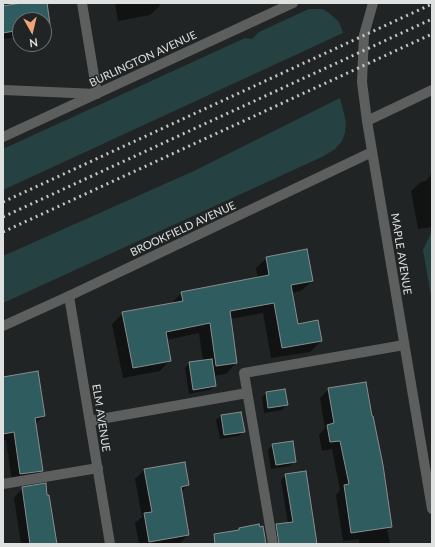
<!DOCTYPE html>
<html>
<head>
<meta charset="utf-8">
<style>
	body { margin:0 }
	#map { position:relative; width:435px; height:547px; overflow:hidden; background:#212424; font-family:Lato,sans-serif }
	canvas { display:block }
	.frame { position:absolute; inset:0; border:4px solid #dfe1e1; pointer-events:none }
	.north { position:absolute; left:12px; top:12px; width:40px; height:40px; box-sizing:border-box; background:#212424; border:1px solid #6d7070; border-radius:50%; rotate:172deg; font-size:11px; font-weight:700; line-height:16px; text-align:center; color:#dfe1e1 }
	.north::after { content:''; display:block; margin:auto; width:14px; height:18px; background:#f0a378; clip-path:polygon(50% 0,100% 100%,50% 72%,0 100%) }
</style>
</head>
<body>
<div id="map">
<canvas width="435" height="547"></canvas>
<div class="frame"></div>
<div class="north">N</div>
</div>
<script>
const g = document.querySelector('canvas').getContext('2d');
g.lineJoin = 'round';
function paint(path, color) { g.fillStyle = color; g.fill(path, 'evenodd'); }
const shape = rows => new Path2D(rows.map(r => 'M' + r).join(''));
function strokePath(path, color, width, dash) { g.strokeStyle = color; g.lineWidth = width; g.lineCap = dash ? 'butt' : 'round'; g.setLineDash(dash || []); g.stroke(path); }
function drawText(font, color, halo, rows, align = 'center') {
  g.font = font + ' Lato,sans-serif'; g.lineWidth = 3; g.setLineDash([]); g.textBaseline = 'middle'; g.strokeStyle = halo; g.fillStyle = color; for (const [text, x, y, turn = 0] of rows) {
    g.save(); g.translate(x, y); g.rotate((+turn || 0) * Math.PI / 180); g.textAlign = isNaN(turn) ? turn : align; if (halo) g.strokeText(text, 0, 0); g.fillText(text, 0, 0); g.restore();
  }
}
paint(shape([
	[309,9,323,9,329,13,339,22,343,33,3,190,3,149,245,38,252,39,259,32],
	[340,98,346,122,345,133,342,141,335,149,324,156,3,303,3,256,196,170],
	[432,231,432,302,423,250]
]), '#264142');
paint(shape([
	[13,3,46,3,49,24,44,29,44,20,20,20,20,37,3,39,3,7,13,5],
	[115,3,159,3,160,6,150,15,118,21],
	[432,173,432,227,418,229,411,191,421,182,426,181],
	[267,258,312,281,301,291,292,293,297,325,321,341,310,352,271,358,263,313,230,319,236,363,226,374,213,376,215,386,210,390,189,394,185,368,189,363,203,361,199,333,166,340,170,360,160,371,123,378,112,324,123,313,171,303,182,293,258,279,256,268],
	[3,384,44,416,35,424,42,470,34,478,12,482,6,440,3,440],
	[329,389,391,526,387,530,390,544,359,544,359,539,343,541,336,495,340,490,332,449,322,451,319,435,325,428,320,398],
	[267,393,287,405,282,410,264,413,262,397],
	[240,413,243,432,239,436,220,439,216,420,221,416],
	[273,445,295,461,290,466,271,469,268,450],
	[144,470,188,485,181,492,188,535,179,544,139,544,135,523,142,517,135,479],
	[286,475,316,544,275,544,272,530,277,525,288,524,281,480],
	[23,488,55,544,21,544,14,498]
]), '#0007');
const building = shape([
	[21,3,47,3,50,24,44,25,44,20,20,20,20,30,3,33,3,6,21,3],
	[307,249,313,281,291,285,298,324,318,320,322,341,282,348,274,303,230,311,237,363,216,366,210,323,166,332,171,361,133,368,122,312,183,301,181,292,269,275,266,257,307,249],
	[212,359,216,386,193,390,189,362,212,359],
	[38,371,45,416,35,418,43,471,20,474,14,432,3,434,3,377,38,371],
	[366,382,372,416,373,416,383,465,392,527,351,533,344,485,349,484,340,441,330,442,327,425,334,423,328,388,366,382],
	[285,389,288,405,268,408,266,392,285,389],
	[241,412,245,432,224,435,221,415,241,412],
	[293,441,296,462,276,465,272,444,293,441],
	[185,462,189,485,181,487,189,535,149,542,144,513,152,512,144,469,185,462],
	[306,471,317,544,279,544,276,524,293,522,285,474,306,471],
	[46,483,47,495,49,495,57,544,30,544,22,487,46,483],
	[259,524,260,527,263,526,266,544,215,544,214,534,239,530,239,528,259,524]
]);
paint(building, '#2f5c5f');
strokePath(building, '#898d8d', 1);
strokePath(shape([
	[90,421,247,393],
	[3,484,98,468],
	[273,544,244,373,404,345]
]), '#5d5f5f', 10);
strokePath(shape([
	[3,90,97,94,82,3],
	[367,121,432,90],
	[3,137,293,3],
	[69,296,110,544]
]), '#5d5f5f', 10);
strokePath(shape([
	[373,3,364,35,362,82,367,121,432,509],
	[3,326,69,296,372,152]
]), '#5d5f5f', 10);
strokePath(shape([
	[3,202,432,4],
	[3,217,432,19],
	[3,232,432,34]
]), '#c3c5c5', 3, [2, 4]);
drawText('11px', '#dfe1e1', '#212424', [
	["BURLINGTON AVENUE",143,59,-25],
	["BROOKFIELD AVENUE",183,229,-25],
	["MAPLE AVENUE",401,254,81],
	["ELM AVENUE",101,418,81]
]);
</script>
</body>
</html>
